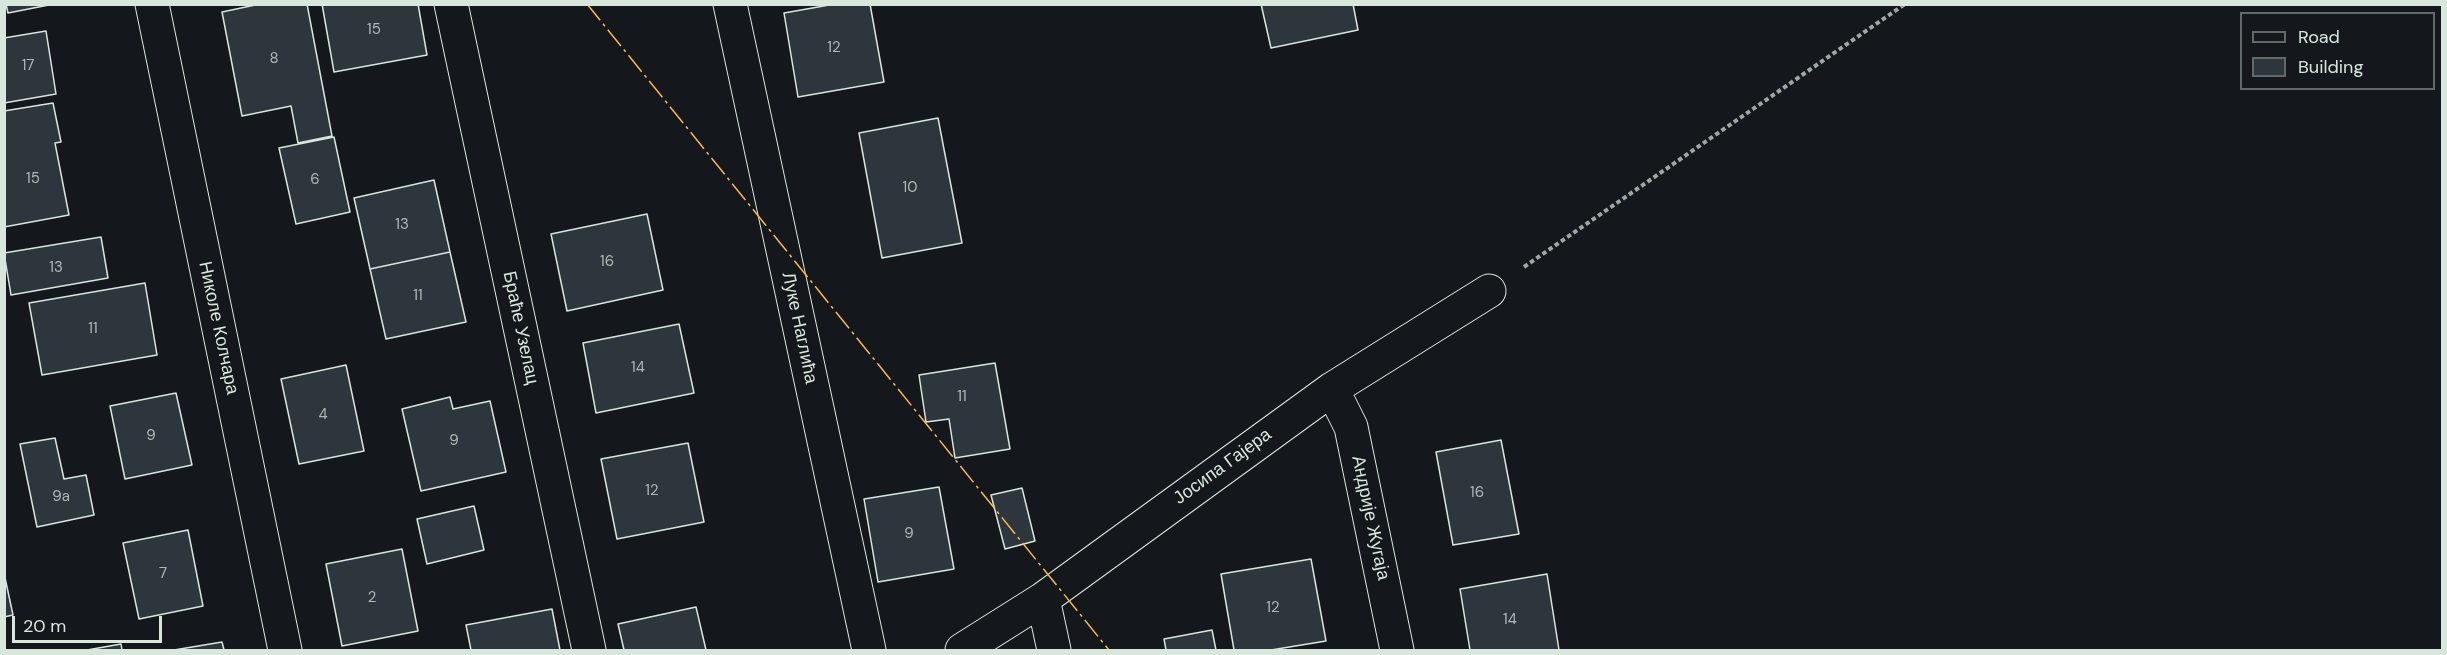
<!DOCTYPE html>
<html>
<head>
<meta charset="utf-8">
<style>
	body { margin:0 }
	#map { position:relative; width:2447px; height:655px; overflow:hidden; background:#14181c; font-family:"DM Sans",sans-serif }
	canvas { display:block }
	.frame { position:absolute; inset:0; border:6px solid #d8e6dc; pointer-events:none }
	.legend { position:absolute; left:2240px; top:12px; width:195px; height:78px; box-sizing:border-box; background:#14181c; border:2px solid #626a69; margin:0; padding:8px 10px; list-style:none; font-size:18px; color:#d8e6dc }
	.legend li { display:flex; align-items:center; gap:12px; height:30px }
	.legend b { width:30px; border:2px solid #626a69 }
	.scale { position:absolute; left:12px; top:616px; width:150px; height:27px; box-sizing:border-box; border:3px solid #d8e6dc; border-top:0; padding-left:8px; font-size:18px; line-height:21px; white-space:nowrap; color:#d8e6dc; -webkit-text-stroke:4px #14181c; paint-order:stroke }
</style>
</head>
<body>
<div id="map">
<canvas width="2447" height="655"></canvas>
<div class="frame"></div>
<ul class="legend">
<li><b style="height:8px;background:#14181c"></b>Road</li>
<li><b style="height:16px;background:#2c363c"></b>Building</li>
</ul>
<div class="scale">20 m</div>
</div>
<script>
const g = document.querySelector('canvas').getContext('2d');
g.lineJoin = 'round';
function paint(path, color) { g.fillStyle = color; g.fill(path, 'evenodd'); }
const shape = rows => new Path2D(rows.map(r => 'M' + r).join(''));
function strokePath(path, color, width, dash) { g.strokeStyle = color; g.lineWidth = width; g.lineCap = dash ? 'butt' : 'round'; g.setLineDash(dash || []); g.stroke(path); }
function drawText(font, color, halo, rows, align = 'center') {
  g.font = font + ' "DM Sans",sans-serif'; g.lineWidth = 4.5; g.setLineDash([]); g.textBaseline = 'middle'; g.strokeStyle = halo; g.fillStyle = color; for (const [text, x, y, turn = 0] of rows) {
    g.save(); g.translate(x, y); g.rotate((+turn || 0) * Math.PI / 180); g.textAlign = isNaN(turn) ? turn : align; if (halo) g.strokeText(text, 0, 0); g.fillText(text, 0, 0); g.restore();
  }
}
const building = shape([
	[6,4,54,4,8,13,6,4],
	[260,4,307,4,332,136,298,143,291,106,242,116,222,12,260,4],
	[322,4,418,4,427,55,334,72,322,4],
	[835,4,870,4,884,82,798,97,784,13,835,4],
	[1261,4,1353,4,1358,30,1271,48,1261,4],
	[46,31,56,94,4,103,4,38,46,31],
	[53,103,61,142,55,143,69,215,4,227,4,111,53,103],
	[938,118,962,243,882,258,859,133,938,118],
	[334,137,350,212,296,224,279,148,334,137],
	[434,180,450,252,370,269,354,198,434,180],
	[647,214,663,290,567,311,551,234,647,214],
	[101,237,108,278,11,295,4,253,101,237],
	[450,252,466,322,386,339,370,269,450,252],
	[145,283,157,355,42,375,29,303,145,283],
	[679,324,694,393,596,413,583,343,679,324],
	[995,363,1010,449,955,458,949,419,926,422,919,375,995,363],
	[346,365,364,451,299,464,281,379,346,365],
	[176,393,192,465,125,479,110,406,176,393],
	[450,397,453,409,490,401,506,472,421,491,402,409,450,397],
	[55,438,64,479,86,475,94,515,37,527,20,444,55,438],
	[1501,440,1519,534,1453,545,1436,452,1501,440],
	[688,443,704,522,617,539,601,459,688,443],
	[939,487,954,569,878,582,864,499,939,487],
	[1022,488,1035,541,1005,549,991,495,1022,488],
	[474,506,484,550,427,564,417,519,474,506],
	[188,530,203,606,139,619,123,543,188,530],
	[402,549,418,631,342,646,326,564,402,549],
	[1311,559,1326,641,1271,650,1234,650,1221,574,1311,559],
	[4,573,13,615,4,617,4,573],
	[1547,574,1559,650,1470,650,1460,589,1547,574],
	[696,607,706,650,624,650,618,624,696,607],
	[552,609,560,650,471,650,466,625,552,609],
	[1212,630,1216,650,1166,650,1164,639,1212,630],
	[222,642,224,650,174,650,222,642],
	[121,644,122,650,87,650,121,644]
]);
paint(building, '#2c363c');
strokePath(building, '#d8e6dc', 1.5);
const street = shape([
	[152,4,285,650],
	[451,4,589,650],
	[730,4,869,650],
	[1332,389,1351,427,1397,650],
	[1043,599,1054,650],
	[962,650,1043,599,1332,389,1489,291]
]);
strokePath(street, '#d8e6dc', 35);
strokePath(shape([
	[1524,267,1905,4]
]), '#9da8a2', 4, [4.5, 3]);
strokePath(street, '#14181c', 33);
strokePath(shape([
	[587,4,1109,650]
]), '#ffb74d', 1.5, [21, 4.5, 3, 4.5]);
drawText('15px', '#adbab4', null, [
	["15",374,30],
	["12",834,48],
	["8",274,59],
	["17",28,66],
	["15",33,179],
	["6",315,180],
	["10",910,188],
	["13",402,225],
	["16",607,262],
	["13",56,268],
	["11",418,296],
	["11",93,329],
	["14",638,368],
	["11",962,397],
	["4",323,415],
	["9",151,436],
	["9",454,441],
	["12",652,491],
	["16",1477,493],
	["9a",61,497],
	["9",909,534],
	["7",163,574],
	["2",372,598],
	["12",1273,608],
	["14",1510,620]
]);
drawText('18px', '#d8e6dc', '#14181c', [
	["Николе Колчара",218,328,78],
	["Браће Узелац",520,328,78],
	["Луке Наглића",799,328,78],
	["Јосипа Гајера",1223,467,-36],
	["Андрије Жугаја",1370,518,78]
]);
</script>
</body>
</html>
